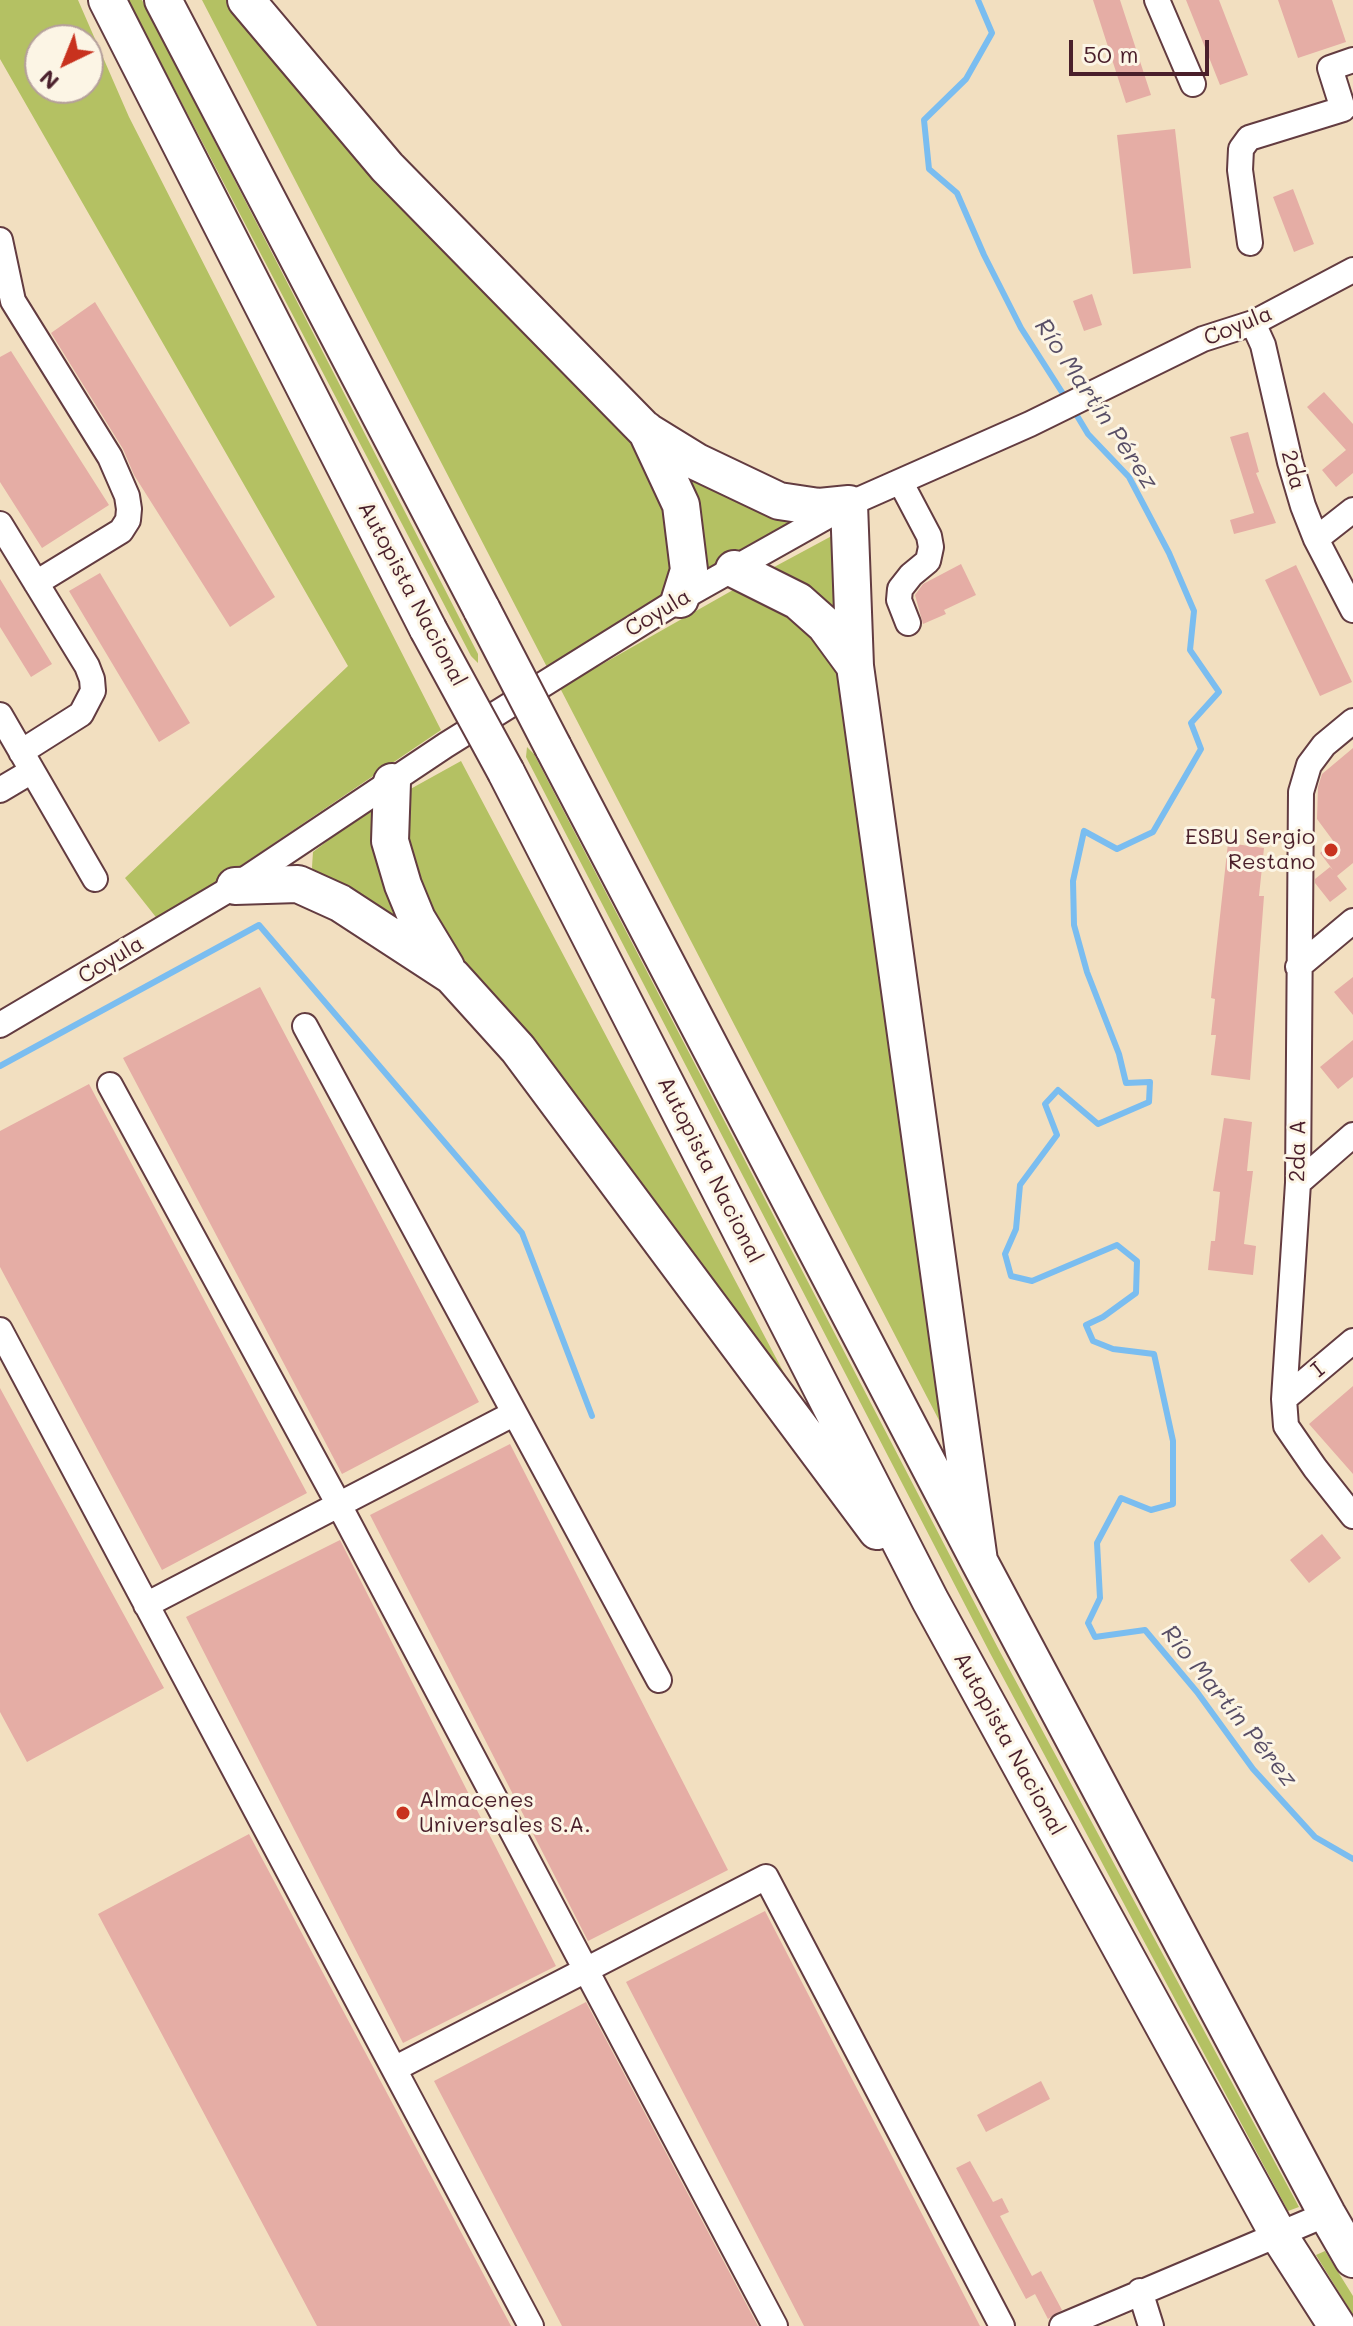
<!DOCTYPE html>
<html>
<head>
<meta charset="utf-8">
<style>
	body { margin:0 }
	#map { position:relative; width:1353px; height:2326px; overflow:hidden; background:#f2dfc0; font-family:Mali,sans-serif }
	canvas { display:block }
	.north { position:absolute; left:24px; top:24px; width:80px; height:80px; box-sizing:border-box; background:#fcf5e5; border:2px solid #b59f9b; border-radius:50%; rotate:223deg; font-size:22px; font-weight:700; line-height:32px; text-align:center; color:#4a1f2b }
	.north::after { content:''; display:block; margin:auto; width:28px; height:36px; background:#c8321e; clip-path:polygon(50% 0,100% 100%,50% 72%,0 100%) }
	.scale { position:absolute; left:1069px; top:40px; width:140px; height:36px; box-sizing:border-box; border:4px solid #4a1f2b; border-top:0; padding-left:10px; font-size:24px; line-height:28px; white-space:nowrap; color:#4a1f2b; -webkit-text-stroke:6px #fcf5e5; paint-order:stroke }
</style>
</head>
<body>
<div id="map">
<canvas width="1353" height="2326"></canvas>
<div class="north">N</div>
<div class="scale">50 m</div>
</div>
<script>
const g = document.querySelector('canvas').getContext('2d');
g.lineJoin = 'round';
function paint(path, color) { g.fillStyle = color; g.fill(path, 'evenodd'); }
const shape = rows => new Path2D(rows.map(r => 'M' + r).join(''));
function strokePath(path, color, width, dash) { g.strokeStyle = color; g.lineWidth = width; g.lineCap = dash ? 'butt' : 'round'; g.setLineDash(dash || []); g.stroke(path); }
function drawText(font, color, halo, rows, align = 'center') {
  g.font = font + ' Mali,sans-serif'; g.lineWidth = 6; g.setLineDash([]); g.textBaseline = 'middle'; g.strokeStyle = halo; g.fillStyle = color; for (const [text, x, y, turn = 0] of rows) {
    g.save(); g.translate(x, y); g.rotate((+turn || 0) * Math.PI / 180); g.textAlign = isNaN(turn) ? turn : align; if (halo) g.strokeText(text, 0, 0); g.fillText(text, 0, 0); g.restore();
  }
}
paint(shape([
	[0,0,78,0,129,117,441,730,159,921,125,878,348,666,0,59],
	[40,40,88,40,88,88,40,88],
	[128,0,142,0,478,654,478,663,471,656],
	[202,0,233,0,643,445,678,546,670,599,548,669],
	[670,455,816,514,694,583],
	[841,531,849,643,763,573],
	[733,590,762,593,778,598,845,675,942,1426,560,688],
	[527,747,534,754,999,1650,1299,2207,1288,2211,990,1653,526,757],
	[461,761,813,1428,460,968,408,864,405,792],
	[379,801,418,945,314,880,312,867,313,852],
	[1325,2251,1353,2296,1353,2315,1316,2255]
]), '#b4c163');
strokePath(shape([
	[978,0,992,33,966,79,924,120,929,169,957,193,984,255,1021,328,1067,400],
	[1073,409,1088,434,1129,477,1169,553,1194,611,1190,650,1219,692,1191,723,1201,749,1153,832,1117,849,1084,831,1073,881,1074,925,1087,972,1119,1054,1126,1083,1150,1082,1149,1102,1098,1124,1058,1090,1045,1104,1057,1135,1020,1185,1016,1229,1005,1254,1011,1276,1032,1281,1117,1245,1137,1261,1136,1293,1103,1317,1086,1325,1093,1341,1113,1349,1154,1354,1173,1441,1173,1504,1151,1510,1121,1498,1097,1543,1100,1598,1088,1623,1095,1637,1145,1630,1197,1692,1253,1769,1315,1837,1353,1859],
	[0,1066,259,925,522,1233,592,1416]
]), '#7abdf0', 6);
paint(shape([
	[1093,0,1120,0,1151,95,1126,103],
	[1186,0,1219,0,1248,75,1220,85],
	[1278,0,1332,0,1346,42,1298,58],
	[1175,129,1191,268,1133,274,1117,135],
	[1293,189,1314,244,1294,252,1273,197],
	[1092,294,1102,325,1084,331,1073,301],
	[95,302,275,597,230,627,134,475,123,449,51,333],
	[11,351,109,505,42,548,0,482,0,357],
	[1324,392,1353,424,1353,473,1336,487,1322,470,1346,450,1307,407],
	[1248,432,1259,472,1256,473,1276,523,1234,534,1230,520,1254,513,1230,437],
	[961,564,976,595,944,610,946,614,923,624,915,595,923,584],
	[1296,565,1352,682,1320,696,1265,580],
	[100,573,190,723,159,742,69,591],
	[0,579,52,664,31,677,0,627],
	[1353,748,1353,863,1337,876,1347,889,1330,902,1315,883,1315,879,1330,867,1333,870,1320,853,1334,842,1317,819,1318,787,1322,774],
	[1228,843,1264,848,1259,896,1264,896,1250,1080,1211,1075,1216,1035,1211,1035,1215,999,1211,998],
	[1353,977,1353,1015,1334,992],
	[260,987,479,1402,342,1474,123,1058],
	[1353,1040,1353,1077,1338,1089,1320,1067],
	[89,1084,307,1493,162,1570,0,1267,0,1131],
	[1224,1118,1252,1122,1247,1171,1253,1171,1244,1244,1256,1246,1253,1275,1208,1270,1211,1241,1215,1241,1220,1192,1213,1191],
	[1353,1386,1353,1474,1309,1424],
	[0,1388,164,1688,27,1762,0,1712],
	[510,1444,728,1870,588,1941,370,1515],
	[1322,1534,1341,1558,1309,1583,1290,1560],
	[340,1540,556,1966,403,2043,186,1617],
	[249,1834,511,2326,317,2326,98,1914],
	[765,1911,980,2326,804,2326,626,1982],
	[586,2002,758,2326,562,2326,434,2081],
	[1041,2081,1050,2099,986,2132,977,2115],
	[970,2161,993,2202,1002,2198,1009,2212,1000,2216,1032,2276,1041,2271,1062,2310,1048,2319,1035,2294,1026,2299,956,2168]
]), '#e5ada5');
const minor = shape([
	[1157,0,1193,84],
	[0,240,13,301,110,457,127,496,129,509,128,520,121,531,36,583],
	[1250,243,1240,170,1241,149,1249,138,1343,109,1330,68,1353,60],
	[1253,323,1263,345,1290,462,1303,506,1316,539,1353,610],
	[901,483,929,536,931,547,928,561,911,575,900,589,899,600,908,623],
	[0,524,87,666,92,679,93,691,81,714,21,752],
	[1316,539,1353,510],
	[0,715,95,879],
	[1353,721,1324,745,1309,765,1301,792,1298,1183,1284,1399,1286,1426,1315,1468,1353,1516],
	[0,790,32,771],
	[1298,967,1353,921],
	[0,1025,235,886,446,745,680,599,849,504,1030,424,1203,339,1253,323,1353,270],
	[305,1026,659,1680],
	[110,1085,339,1505,775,2326],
	[1298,1183,1353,1135],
	[0,1330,531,2326],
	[1284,1399,1353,1341],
	[146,1605,513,1414],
	[394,2069,766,1877,1002,2326],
	[1140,2291,1151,2326],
	[1062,2326,1327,2214]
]);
const highway = shape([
	[107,0,428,629],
	[163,0,482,610],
	[246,0,387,167,645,430,697,462,779,501,819,507,849,504,855,666,979,1561],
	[646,430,681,505,689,570,680,599],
	[734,569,798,601,825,625,855,666],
	[553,747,979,1561,1327,2214,1353,2259],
	[506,772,930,1600,1278,2234,1337,2326],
	[392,782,390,841,403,885,417,919,446,967],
	[235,886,298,884,340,903,452,976,518,1049,877,1531]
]);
strokePath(minor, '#633c41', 28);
strokePath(highway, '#633c41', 40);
strokePath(minor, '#fff', 24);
strokePath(highway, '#fff', 36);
const highwayBridge = shape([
	[482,610,553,747],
	[428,629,506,772]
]);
strokePath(highwayBridge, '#633c41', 40, []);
strokePath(highwayBridge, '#fff', 36);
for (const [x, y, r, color] of [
	[1331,850,8,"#c8321e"],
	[403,1813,8,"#c8321e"]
]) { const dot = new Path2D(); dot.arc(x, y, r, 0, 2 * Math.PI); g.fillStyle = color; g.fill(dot); strokePath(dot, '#fcf5e5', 3); }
drawText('22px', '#4a1f2b', '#fcf5e5', [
	["Coyula",1238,326,-22],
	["2da",1293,470,75],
	["Autopista Nacional",412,594,62],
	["Coyula",658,613,-31],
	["Coyula",111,960,-31],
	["2da A",1298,1151,-89],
	["Autopista Nacional",710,1170,63],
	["I",1318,1370,-40],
	["Autopista Nacional",1009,1744,61]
]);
drawText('22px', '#4a1f2b', '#fcf5e5', [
	["ESBU Sergio",1315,837],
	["Restano",1315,862],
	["Almacenes",419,1800,"left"],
	["Universales S.A.",419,1825,"left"]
], 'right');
drawText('italic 24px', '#584e66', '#fcf5e5', [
	["Río Martín Pérez",1096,404,56],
	["Río Martín Pérez",1229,1706,51]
]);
</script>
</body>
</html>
